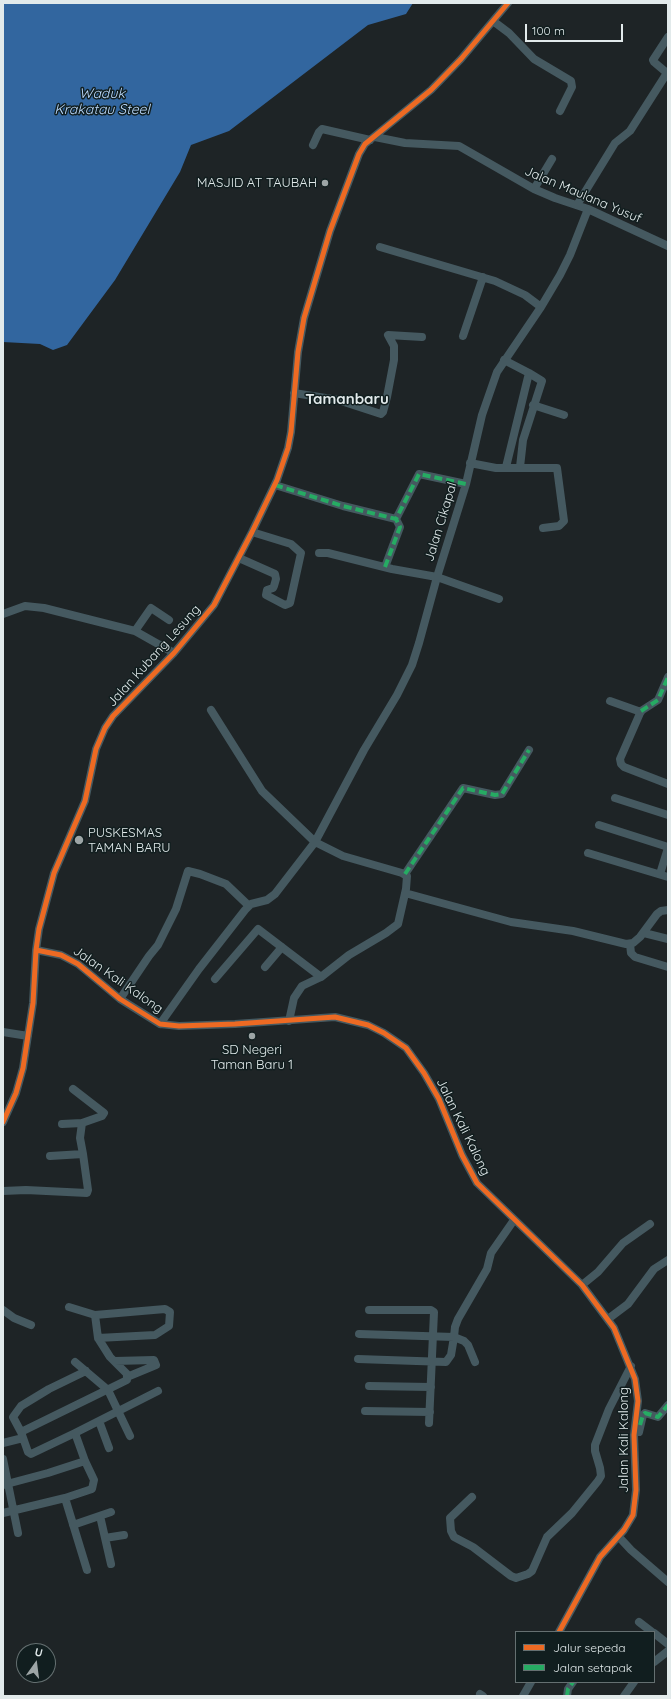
<!DOCTYPE html>
<html>
<head>
<meta charset="utf-8">
<style>
	body { margin:0 }
	#map { position:relative; width:671px; height:1699px; overflow:hidden; background:#1e2426; font-family:Quicksand,sans-serif }
	canvas { display:block }
	.frame { position:absolute; inset:0; border:4px solid #e2eaeb; pointer-events:none }
	.legend { position:absolute; left:515px; top:1631px; width:140px; height:52px; box-sizing:border-box; background:#111e1f; border:1px solid #657071; margin:0; padding:5px 7px; list-style:none; font-size:12px; color:#e2eaeb }
	.legend li { display:flex; align-items:center; gap:8px; height:20px }
	.legend b { width:20px; border:1px solid #657071 }
	.north { position:absolute; left:16px; top:1643px; width:40px; height:40px; box-sizing:border-box; background:#111e1f; border:1px solid #657071; border-radius:50%; rotate:14deg; font-size:11px; font-weight:700; line-height:16px; text-align:center; color:#e2eaeb }
	.north::after { content:''; display:block; margin:auto; width:14px; height:18px; background:#9da5a6; clip-path:polygon(50% 0,100% 100%,50% 72%,0 100%) }
	.scale { position:absolute; left:525px; top:24px; width:98px; height:18px; box-sizing:border-box; border:2px solid #e2eaeb; border-top:0; padding-left:5px; font-size:12px; line-height:14px; white-space:nowrap; color:#e2eaeb; -webkit-text-stroke:3px #111e1f; paint-order:stroke }
</style>
</head>
<body>
<div id="map">
<canvas width="671" height="1699"></canvas>
<div class="frame"></div>
<ul class="legend">
<li><b style="height:5px;background:#ed6a23"></b>Jalur sepeda</li>
<li><b style="height:5px;background:#26ab63"></b>Jalan setapak</li>
</ul>
<div class="north">U</div>
<div class="scale">100 m</div>
</div>
<script>
const g = document.querySelector('canvas').getContext('2d');
g.lineJoin = 'round';
function paint(path, color) { g.fillStyle = color; g.fill(path, 'evenodd'); }
const shape = rows => new Path2D(rows.map(r => 'M' + r).join(''));
function strokePath(path, color, width, dash) { g.strokeStyle = color; g.lineWidth = width; g.lineCap = dash ? 'butt' : 'round'; g.setLineDash(dash || []); g.stroke(path); }
function drawText(font, color, halo, rows, align = 'center') {
  g.font = font + ' Quicksand,sans-serif'; g.lineWidth = 3; g.setLineDash([]); g.textBaseline = 'middle'; g.strokeStyle = halo; g.fillStyle = color; for (const [text, x, y, turn = 0] of rows) {
    g.save(); g.translate(x, y); g.rotate((+turn || 0) * Math.PI / 180); g.textAlign = isNaN(turn) ? turn : align; if (halo) g.strokeText(text, 0, 0); g.fillText(text, 0, 0); g.restore();
  }
}
paint(shape([
	[3,3,413,3,406,14,368,25,229,131,191,145,180,172,115,280,67,345,53,350,40,344,3,342]
]), '#32669f');
strokePath(shape([
	[493,21,509,33,534,59,571,81,572,87,560,111],
	[667,73,654,62,653,60,668,37],
	[375,137,405,143,459,146,534,189,555,198,588,209,668,246],
	[313,145,319,132,322,129,370,140],
	[534,189,552,159],
	[577,205,615,143,630,131,667,73,668,73],
	[380,247,495,281,525,295,541,307],
	[463,336,483,277],
	[504,360,529,373,506,467],
	[294,393,338,400,381,414,383,412,387,397,394,360,394,346,388,335,422,337],
	[533,405,564,415],
	[470,463,496,468,557,468,564,521,559,526,543,528],
	[520,467,523,440,542,381,529,373],
	[275,485,343,506,396,519,419,474,466,484],
	[319,553,328,553,392,569,437,577,499,599],
	[239,558,275,574,276,579,274,586,273,588,267,590,266,595,285,605,290,603,301,553,291,544,252,532],
	[385,567,400,527,396,519],
	[3,614,25,606,44,608,135,631,174,653],
	[135,631,151,608,169,620],
	[668,677,658,700,641,711,620,759,621,764,624,767,668,784],
	[610,701,641,712],
	[211,710,262,791,315,842,343,856,402,873,407,876,406,889,398,924,386,933,349,955,321,977,302,986,294,998,289,1021],
	[615,798,668,815],
	[599,825,668,847],
	[588,853,668,877],
	[405,874,463,788,495,795,502,794,529,750],
	[660,874,668,848],
	[405,893,511,922,573,931,626,944,633,943,640,937,657,914,661,911,668,910],
	[644,933,668,939],
	[630,944,631,953,635,957,668,967],
	[36,950,61,955,78,964,120,999,160,1024,179,1026,235,1024,335,1017,368,1025,384,1033,406,1048,424,1073,439,1099,462,1155,477,1183,582,1285,614,1328,635,1379,638,1401,634,1435,636,1490,633,1515,624,1530,600,1557,559,1632],
	[265,967,282,947],
	[215,979,258,929,321,977],
	[120,999,149,956,158,945,176,909,188,871,200,874,226,884,248,905],
	[160,1024,199,969,245,910,251,904,267,900,275,894,315,842,364,750,397,695,412,665,419,643,437,577,466,484,482,415,497,372,541,307,560,275,570,255,588,209],
	[3,1032,28,1036],
	[73,1089,104,1113,102,1116,82,1123,80,1138,83,1154],
	[3,1122,16,1093,23,1068,33,1003,36,950,39,929,54,873,85,801,96,749,105,728,113,716,174,653,214,605,252,532,277,480,288,448,291,432,298,352,304,318,330,231,359,154,365,144,431,90,461,59,508,3],
	[62,1124,82,1123],
	[3,1191,26,1190,87,1193,88,1190,83,1154,50,1156],
	[582,1285,598,1272,623,1243,650,1224],
	[69,1307,95,1315],
	[3,1310,14,1318,31,1325],
	[369,1310,431,1310,434,1312,429,1423],
	[608,1319,628,1304,654,1269,668,1260],
	[358,1359,446,1362,451,1355,454,1337,359,1334],
	[115,1361,154,1360,156,1365,127,1377],
	[75,1362,108,1390,130,1436],
	[475,1362,468,1345,464,1341,454,1337,455,1327,458,1319,487,1269,491,1253,514,1220],
	[369,1386,431,1387],
	[365,1411,430,1412],
	[99,1421,109,1448],
	[21,1432,13,1417,21,1406,49,1389,86,1371],
	[639,1432,643,1415,645,1413,658,1417,668,1405],
	[75,1433,158,1391],
	[3,1443,23,1438],
	[3,1459,18,1533],
	[3,1485,48,1473,85,1461],
	[472,1497,450,1518,451,1531,454,1537,473,1547,511,1576,516,1578,528,1574,532,1571,547,1537,572,1513,598,1481,601,1476,600,1468,595,1451,595,1445,609,1409,631,1366],
	[65,1498,87,1570],
	[3,1513,65,1498,92,1489,94,1480,85,1461,75,1433,31,1454,28,1452,21,1432,127,1380,127,1374,110,1357,98,1338,95,1315,165,1309,170,1312,169,1326,155,1335,98,1338],
	[100,1516,111,1564],
	[73,1525,111,1512],
	[619,1537,631,1550,668,1582],
	[105,1538,124,1535],
	[639,1622,652,1632],
	[654,1633,668,1644],
	[654,1662,668,1651],
	[480,1694,483,1696],
	[523,1696,531,1682],
	[567,1696,568,1689,573,1682],
	[624,1696,634,1682]
]), '#455960', 8);
strokePath(shape([
	[275,485,343,506,396,519,419,474,466,484],
	[385,567,400,527,396,519],
	[641,711,658,700,668,677],
	[405,874,463,788,495,795,502,794,529,750],
	[640,1425,643,1415,645,1413,658,1417,668,1405],
	[567,1696,568,1689,573,1682]
]), '#26ab63', 4, [8, 4]);
strokePath(shape([
	[36,950,61,955,78,964,120,999,160,1024,179,1026,235,1024,335,1017,368,1025,384,1033,406,1048,424,1073,439,1099,462,1155,477,1183,582,1285,614,1328,635,1379,638,1401,634,1435,636,1490,633,1515,624,1530,600,1557,559,1632],
	[3,1122,16,1093,23,1068,33,1003,36,950,39,929,54,873,85,801,96,749,105,728,113,716,174,653,214,605,252,532,277,480,288,448,291,432,298,352,304,318,330,231,359,154,365,144,431,90,461,59,508,3]
]), '#ed6a23', 5);
for (const [x, y, r, color] of [
	[325,183,4,"#9da5a6"],
	[79,840,5,"#9da5a6"],
	[252,1036,4,"#9da5a6"]
]) { const dot = new Path2D(); dot.arc(x, y, r, 0, 2 * Math.PI); g.fillStyle = color; g.fill(dot); strokePath(dot, '#111e1f', 1.5); }
drawText('13px', '#e2eaeb', '#111e1f', [
	["MASJID AT TAUBAH",317,183],
	["PUSKESMAS",88,833,"left"],
	["TAMAN BARU",88,848,"left"],
	["SD Negeri",252,1050,"center"],
	["Taman Baru 1",252,1065,"center"]
], 'right');
drawText('13px', '#e2eaeb', '#111e1f', [
	["Jalan Maulana Yusuf",583,195,23],
	["Jalan Cikapal",441,522,-73],
	["Jalan Kubang Lesung",154,656,-48],
	["Jalan Kali Kalong",118,980,35],
	["Jalan Kali Kalong",463,1127,64],
	["Jalan Kali Kalong",624,1440,-90]
]);
drawText('italic 14px', '#bcdafd', '#111e1f', [
	["Waduk",102,94],
	["Krakatau Steel",102,110]
]);
drawText('bold 15px', '#e2eaeb', '#111e1f', [
	["Tamanbaru",347,399]
]);
</script>
</body>
</html>
